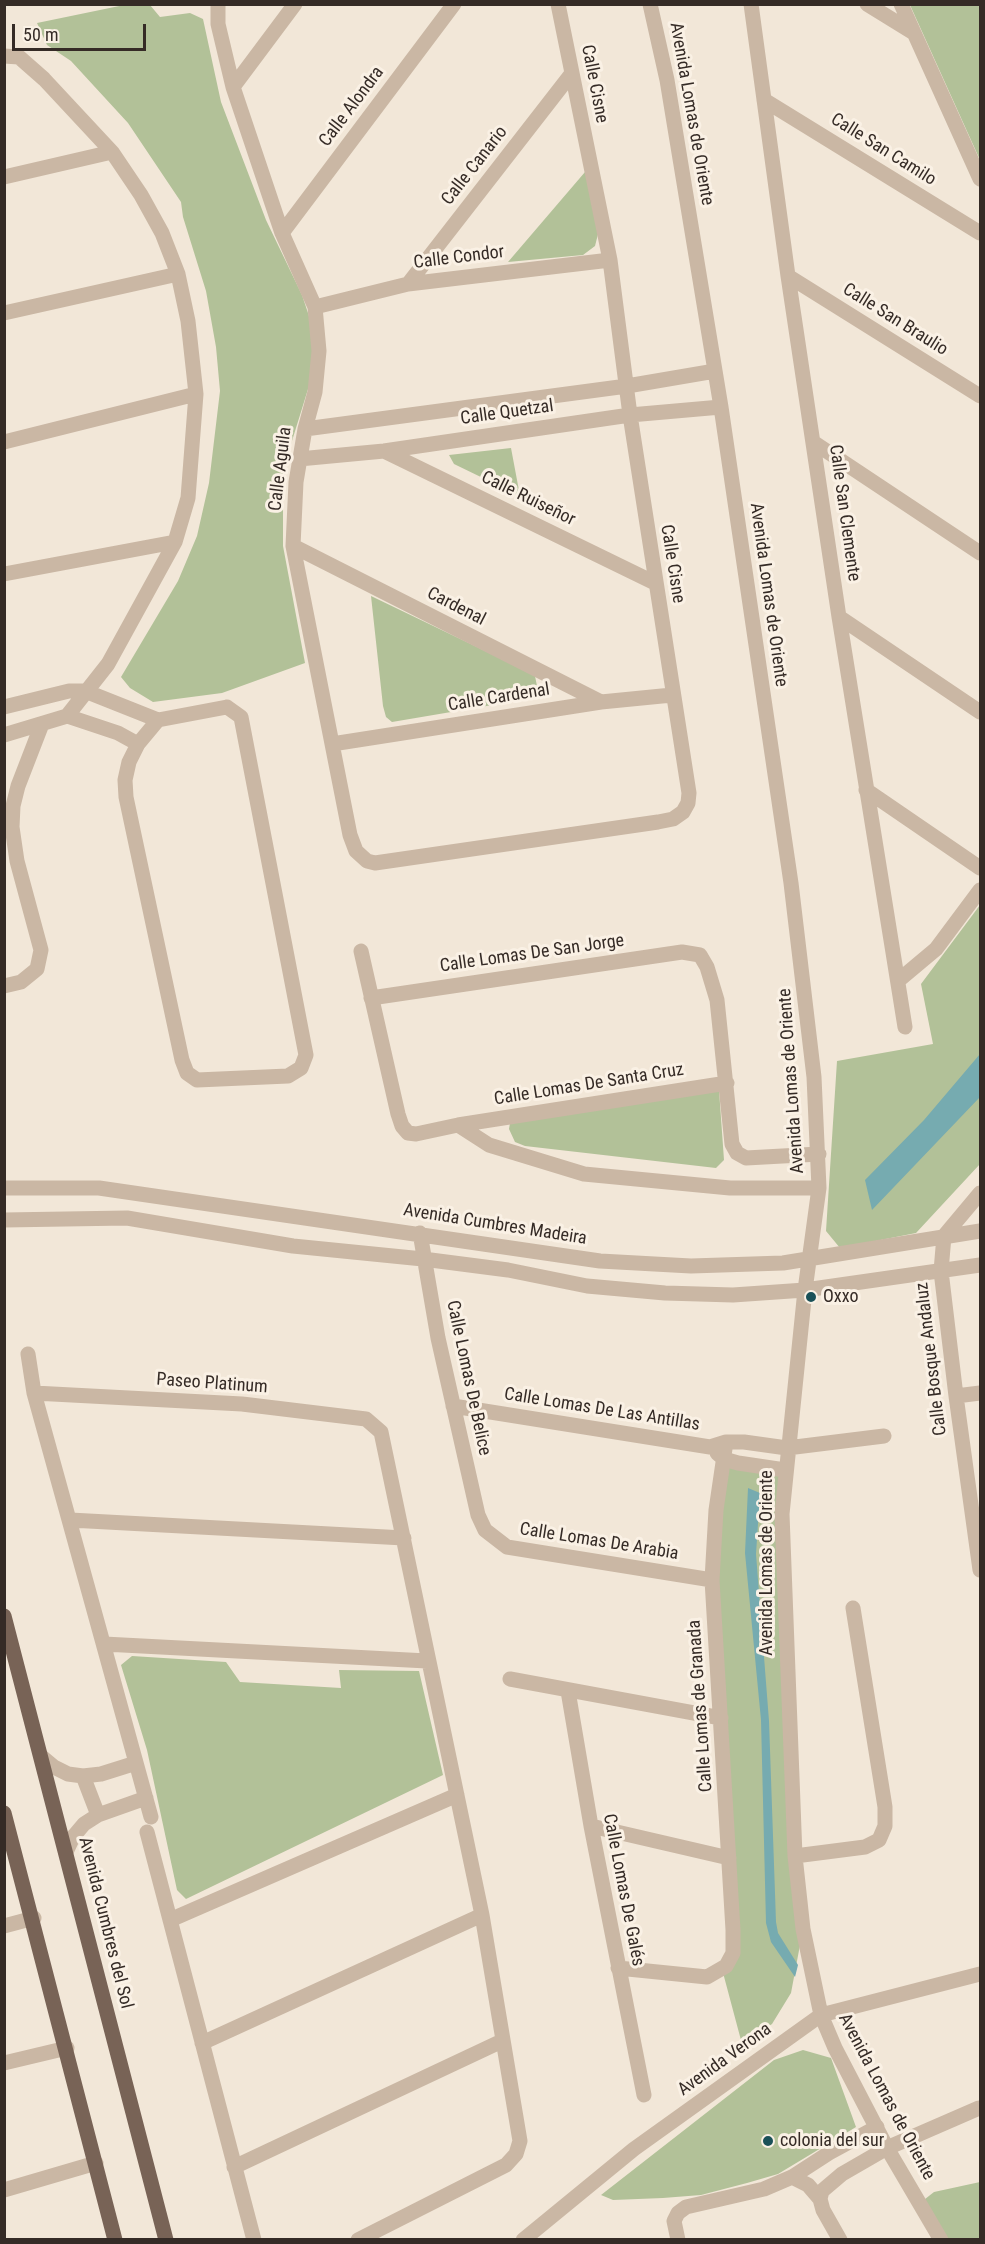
<!DOCTYPE html>
<html>
<head>
<meta charset="utf-8">
<style>
	body { margin:0 }
	#map { position:relative; width:985px; height:2244px; overflow:hidden; background:#f2e7d8; font-family:"Roboto Condensed",sans-serif }
	canvas { display:block }
	.frame { position:absolute; inset:0; border:6px solid #352b26; pointer-events:none }
	.scale { position:absolute; left:12px; top:24px; width:134px; height:27px; box-sizing:border-box; border:3px solid #352b26; border-top:0; padding-left:8px; font-size:18px; line-height:21px; white-space:nowrap; color:#352b26; -webkit-text-stroke:4px #faf1e5; paint-order:stroke }
</style>
</head>
<body>
<div id="map">
<canvas width="985" height="2244"></canvas>
<div class="frame"></div>
<div class="scale">50 m</div>
</div>
<script>
const g = document.querySelector('canvas').getContext('2d');
g.lineJoin = 'round';
function paint(path, color) { g.fillStyle = color; g.fill(path, 'evenodd'); }
const shape = rows => new Path2D(rows.map(r => 'M' + r).join(''));
function strokePath(path, color, width, dash) { g.strokeStyle = color; g.lineWidth = width; g.lineCap = dash ? 'butt' : 'round'; g.setLineDash(dash || []); g.stroke(path); }
function drawText(font, color, halo, rows, align = 'center') {
  g.font = font + ' "Roboto Condensed",sans-serif'; g.lineWidth = 6; g.setLineDash([]); g.textBaseline = 'middle'; g.strokeStyle = halo; g.fillStyle = color; for (const [text, x, y, turn = 0] of rows) {
    g.save(); g.translate(x, y); g.rotate((+turn || 0) * Math.PI / 180); g.textAlign = isNaN(turn) ? turn : align; if (halo) g.strokeText(text, 0, 0); g.fillText(text, 0, 0); g.restore();
  }
}
paint(shape([
	[129,4,150,5,160,17,190,13,203,19,221,102,266,220,302,295,314,331,313,373,287,457,283,500,283,546,305,663,222,693,153,702,130,688,121,677,178,581,197,536,209,483,220,391,216,347,206,291,183,217,181,202,128,123,71,61,47,45,37,23],
	[910,5,980,5,980,160],
	[591,165,598,234,595,246,583,255,508,262],
	[511,448,520,496,454,464,449,455],
	[371,596,529,672,535,676,538,691,532,697,522,700,392,722,386,717,383,706],
	[980,905,980,1164,916,1233,840,1248,826,1231,837,1061,933,1044,921,984],
	[719,1090,724,1160,716,1168,525,1146,515,1142,509,1129,511,1117],
	[724,1459,785,1470,803,1929,791,1993,772,2024,742,2044,722,1969,733,1953,712,1580],
	[132,1656,226,1662,240,1682,341,1688,339,1670,419,1671,443,1775,186,1899,177,1890,147,1750,121,1665],
	[803,2050,831,2058,856,2127,778,2174,747,2183,701,2195,663,2198,613,2200,601,2195,774,2060],
	[980,2182,980,2239,941,2239,920,2203,934,2192]
]), '#b2c198');
paint(shape([
	[980,1054,980,1097,872,1210,865,1180,924,1120],
	[748,1488,760,1493,756,1554,769,1721,776,1922,778,1933,798,1965,795,1977,771,1942,766,1923,761,1720,745,1553]
]), '#76abb0');
strokePath(shape([
	[650,4,667,80,721,407,791,883,814,1077,819,1188,805,1290,782,1514,795,1856,803,1929,821,2015,835,2048,887,2148,941,2240],
	[751,4,788,276,839,617,905,1027],
	[867,4,914,33],
	[901,4,980,179],
	[218,6,218,24,233,87,282,233,315,307,319,351,315,392,305,429,296,482,293,546,350,835,356,851,367,861,375,863,658,822,673,819,683,812,688,803,689,793,630,415,610,260,558,4],
	[4,56,19,57,44,79,112,152,141,195,162,233,178,274,188,321,196,394,4,442],
	[233,87,295,4],
	[764,100,980,233],
	[4,177,112,152],
	[282,233,454,4],
	[788,276,980,396],
	[408,284,572,73],
	[315,307,408,284,610,260],
	[4,313,178,274],
	[305,429,627,386,715,371],
	[813,442,980,553],
	[384,451,655,583],
	[299,459,384,451,630,415,721,407],
	[293,546,601,702],
	[4,574,175,542],
	[839,617,980,712],
	[4,707,69,691,85,691,158,720],
	[227,707,241,717,306,1055,301,1068,288,1076,197,1080,187,1073,182,1060,126,797,125,780,129,762,138,744,158,720,227,707],
	[67,716,108,664,175,542,188,498,196,394],
	[4,735,67,716,118,733,138,744],
	[332,744,601,702,672,695],
	[866,790,980,868],
	[361,951,398,1114,402,1126,408,1133,416,1134,458,1125,727,1083],
	[899,980,936,949,980,890],
	[4,986,21,982,37,969,41,950,17,861,12,827,13,806,18,786,42,724],
	[371,998,682,952,700,955,707,967,717,1000,732,1144,737,1153,746,1158,819,1154],
	[458,1125,489,1145,584,1174,730,1188,819,1188],
	[4,1188,99,1188,600,1261,691,1266,783,1263,980,1231],
	[980,1193,944,1236,941,1271,956,1396,980,1570],
	[4,1220,127,1218,293,1246,423,1259,508,1270,587,1286,665,1293,733,1295,805,1290,980,1265],
	[420,1233,438,1338,478,1515,485,1530,507,1547,712,1580],
	[28,1354,34,1393,151,1817],
	[34,1393,242,1404,366,1419,381,1432,482,1915,520,2141,516,2154,506,2165,358,2240],
	[956,1396,980,1393],
	[453,1406,710,1447,726,1442,744,1442,787,1448,884,1436],
	[717,1453,724,1459,738,1463,785,1470],
	[70,1520,404,1538],
	[104,1644,427,1661],
	[510,1679,721,1718],
	[568,1691,591,1826,644,2095],
	[42,1757,54,1767,68,1774,83,1776,101,1774,136,1763],
	[83,1776,98,1815],
	[591,1826,729,1858],
	[147,1832,254,2240],
	[66,1852,73,1837,84,1824,98,1815,146,1798],
	[795,1856,865,1847,879,1840,885,1826,885,1807,853,1608],
	[170,1920,457,1795],
	[4,1926,34,1918],
	[618,1968,707,1977,726,1966,733,1953,733,1930,712,1580,716,1510,726,1442],
	[202,2043,482,1915],
	[4,2063,67,2048],
	[234,2167,502,2041],
	[792,2177,808,2185,820,2199],
	[4,2190,96,2163],
	[523,2240,634,2149,821,2015,980,1974],
	[678,2240,674,2221,678,2213,686,2207,764,2189,792,2177,829,2153,877,2127],
	[840,2240,823,2210,820,2199,822,2191,842,2174,887,2148,979,2108]
]), '#cab7a4', 15);
strokePath(shape([
	[4,1616,166,2240],
	[4,1813,115,2240]
]), '#786356', 15);
for (const [x, y, r, color] of [
	[811,1297,6,"#1a5158"],
	[768,2141,6,"#1a5158"]
]) { const dot = new Path2D(); dot.arc(x, y, r, 0, 2 * Math.PI); g.fillStyle = color; g.fill(dot); strokePath(dot, '#faf1e5', 2); }
drawText('18px', '#352b26', '#faf1e5', [
	["Calle Cisne",594,84,79],
	["Calle Alondra",352,107,-53],
	["Avenida Lomas de Oriente",691,114,80],
	["Calle San Camilo",883,150,32],
	["Calle Canario",475,166,-52],
	["Calle Condor",459,258,-7],
	["Calle San Braulio",895,320,32],
	["Calle Quetzal",507,413,-8],
	["Calle Aguila",281,469,-83],
	["Calle Ruiseñor",528,499,26],
	["Calle San Clemente",844,513,82],
	["Calle Cisne",672,564,81],
	["Avenida Lomas de Oriente",768,595,82],
	["Cardenal",456,607,27],
	["Calle Cardenal",499,698,-9],
	["Calle Lomas De San Jorge",532,954,-8],
	["Avenida Lomas de Oriente",792,1081,-94],
	["Calle Lomas De Santa Cruz",589,1085,-9],
	["Avenida Cumbres Madeira",495,1225,9],
	["Calle Bosque Andaluz",932,1359,-97],
	["Calle Lomas De Belice",468,1378,78],
	["Paseo Platinum",212,1384,4],
	["Calle Lomas De Las Antillas",602,1410,9],
	["Calle Lomas De Arabia",599,1542,9],
	["Avenida Lomas de Oriente",767,1563,-90],
	["Calle Lomas de Granada",701,1706,-94],
	["Calle Lomas De Galés",623,1890,79],
	["Avenida Cumbres del Sol",105,1923,76],
	["Avenida Verona",725,2060,-36],
	["Avenida Lomas de Oriente",886,2097,62]
]);
drawText('18px', '#352b26', '#faf1e5', [
	["Oxxo",823,1297],
	["colonia del sur",780,2141]
], 'left');
</script>
</body>
</html>
